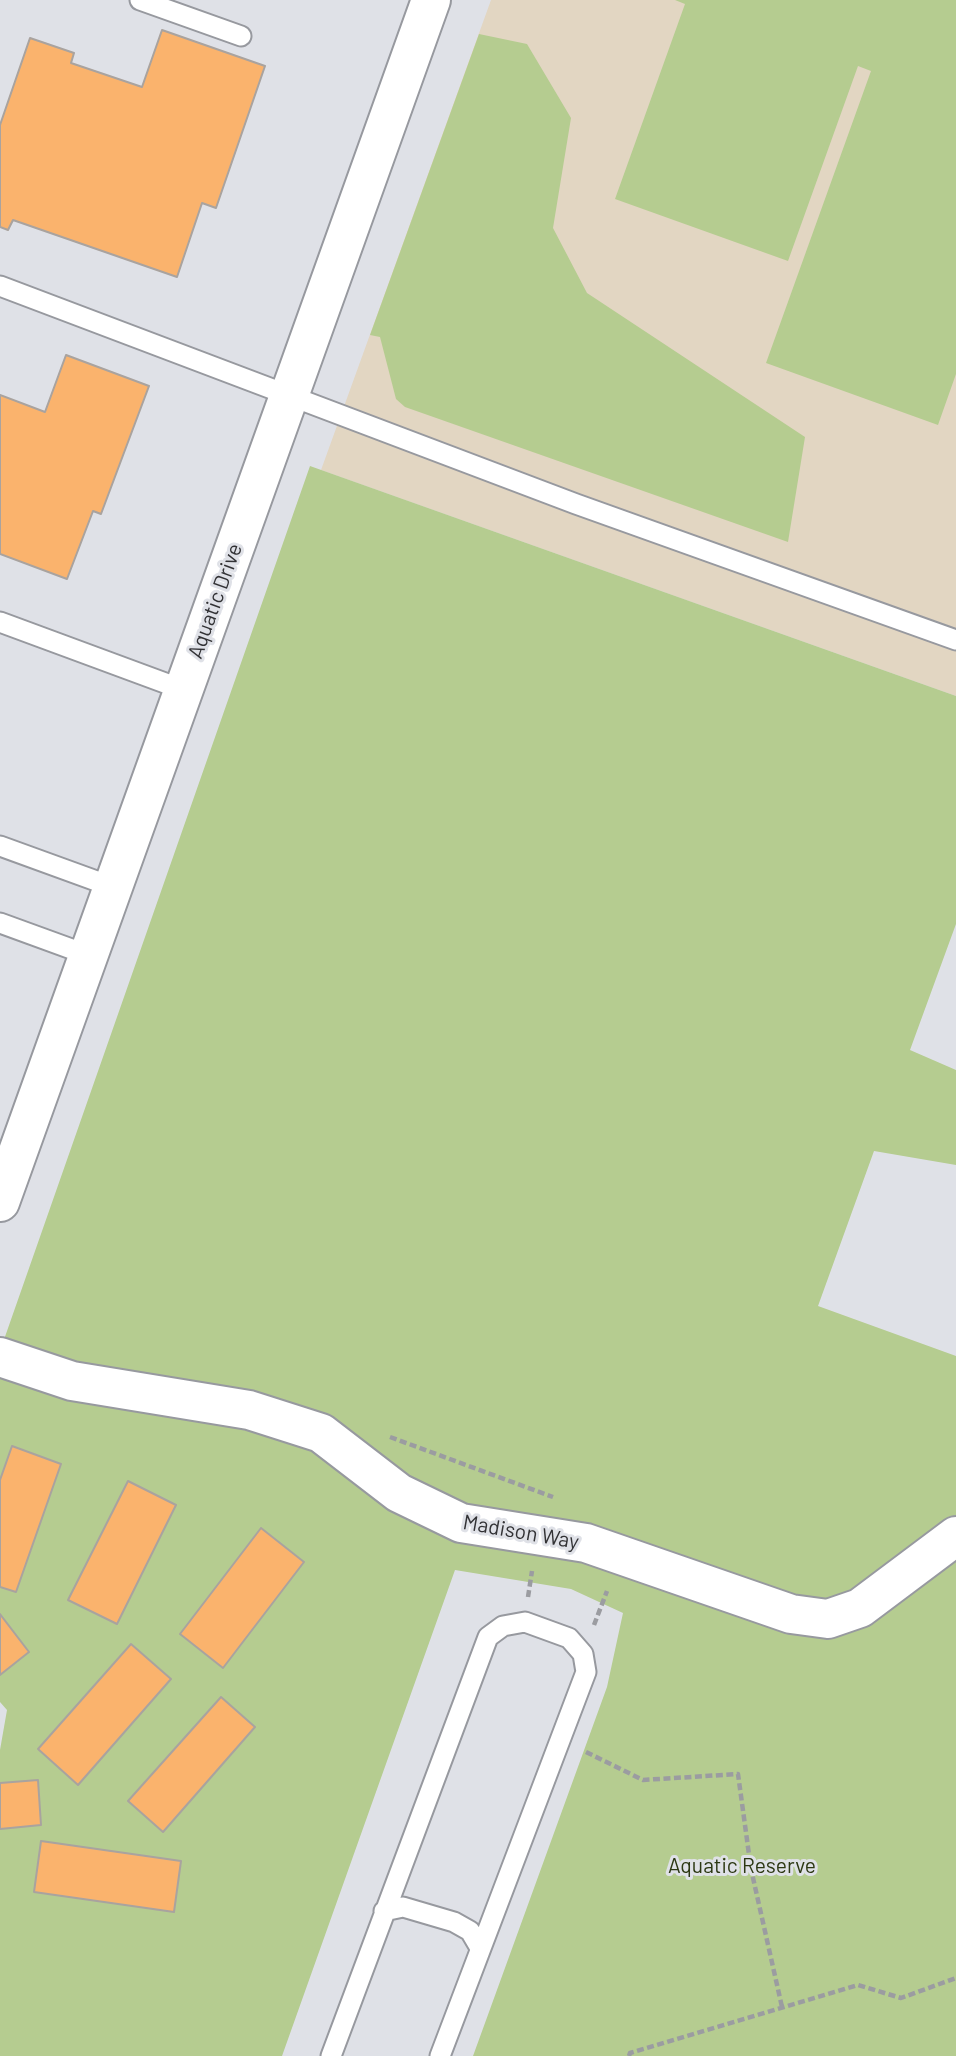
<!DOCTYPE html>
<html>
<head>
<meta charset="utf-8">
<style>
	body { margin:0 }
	canvas { display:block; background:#dfe1e7 }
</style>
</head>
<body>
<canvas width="956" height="2056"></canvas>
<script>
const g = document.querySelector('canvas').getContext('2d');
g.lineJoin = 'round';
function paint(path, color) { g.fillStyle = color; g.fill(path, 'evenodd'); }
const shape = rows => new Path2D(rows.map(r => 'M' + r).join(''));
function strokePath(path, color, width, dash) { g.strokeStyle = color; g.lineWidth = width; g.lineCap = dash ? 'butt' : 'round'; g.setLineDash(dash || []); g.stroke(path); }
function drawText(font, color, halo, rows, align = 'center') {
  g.font = font + ' Barlow,sans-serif'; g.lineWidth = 6; g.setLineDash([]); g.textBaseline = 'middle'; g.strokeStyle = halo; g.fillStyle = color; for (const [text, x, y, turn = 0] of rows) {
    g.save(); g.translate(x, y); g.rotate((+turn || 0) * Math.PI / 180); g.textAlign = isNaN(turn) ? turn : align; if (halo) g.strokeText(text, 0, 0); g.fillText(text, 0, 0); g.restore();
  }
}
paint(shape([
	[491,0,956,0,956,696,321,470]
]), '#e2d6c2');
paint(shape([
	[675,0,956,0,956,374,938,425,766,363,871,71,858,66,788,261,615,199,685,4],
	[479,34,527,44,571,118,553,228,587,293,805,437,788,542,405,407,396,399,380,337,370,335],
	[310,466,956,696,956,924,910,1050,956,1070,956,1165,874,1151,818,1306,956,1356,956,2056,473,2056,607,1687,623,1613,571,1589,455,1570,282,2056,0,2056,0,1750,7,1710,0,1702,0,1351]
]), '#b5cc90');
const building = shape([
	[162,30,265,66,216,208,202,203,177,277,13,220,8,230,0,227,0,125,30,38,74,53,71,63,142,87,162,30],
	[66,355,149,386,101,514,93,511,67,579,0,554,0,395,45,412,66,355],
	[12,1446,61,1464,16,1592,0,1587,0,1480,12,1446],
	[128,1481,176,1505,117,1624,68,1600,128,1481],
	[261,1528,304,1562,223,1668,180,1634,261,1528],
	[0,1614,29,1652,0,1675,0,1614],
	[131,1644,171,1679,78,1785,38,1749,131,1644],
	[221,1697,255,1727,163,1832,128,1801,221,1697],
	[38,1780,41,1825,0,1829,0,1783,38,1780],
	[41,1841,181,1861,174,1912,34,1892,41,1841]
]);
paint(building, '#fab36d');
strokePath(building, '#a9a39f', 2);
const lane = shape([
	[140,0,241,36],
	[0,286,576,504,956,640],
	[0,622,184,690],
	[0,846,113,887],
	[0,923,88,955],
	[384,1911,403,1907,454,1922,470,1931,480,1948],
	[331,2056,488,1637,503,1626,525,1622,569,1638,583,1654,586,1672,440,2056]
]);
const street = shape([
	[0,1202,431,0],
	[0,1357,72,1381,249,1410,321,1433,399,1493,461,1523,586,1543,791,1614,828,1619,860,1608,956,1536]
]);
strokePath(lane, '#97999f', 23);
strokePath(street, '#97999f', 42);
strokePath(shape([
	[390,1437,553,1497],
	[528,1597,532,1571],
	[594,1625,607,1591],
	[586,1752,643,1780,738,1774,751,1869,782,2007],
	[629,2056,630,2053,858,1985,901,1998,956,1978]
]), '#9b9ca1', 4.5, [7, 3.5]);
strokePath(lane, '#fff', 19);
strokePath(street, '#fff', 38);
drawText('21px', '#323235', '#dfe1e7', [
	["Aquatic Drive",215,601,-70],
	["Madison Way",521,1532,10]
]);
drawText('21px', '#2c3813', '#dfe1e7', [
	["Aquatic Reserve",742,1866]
]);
</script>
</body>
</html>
